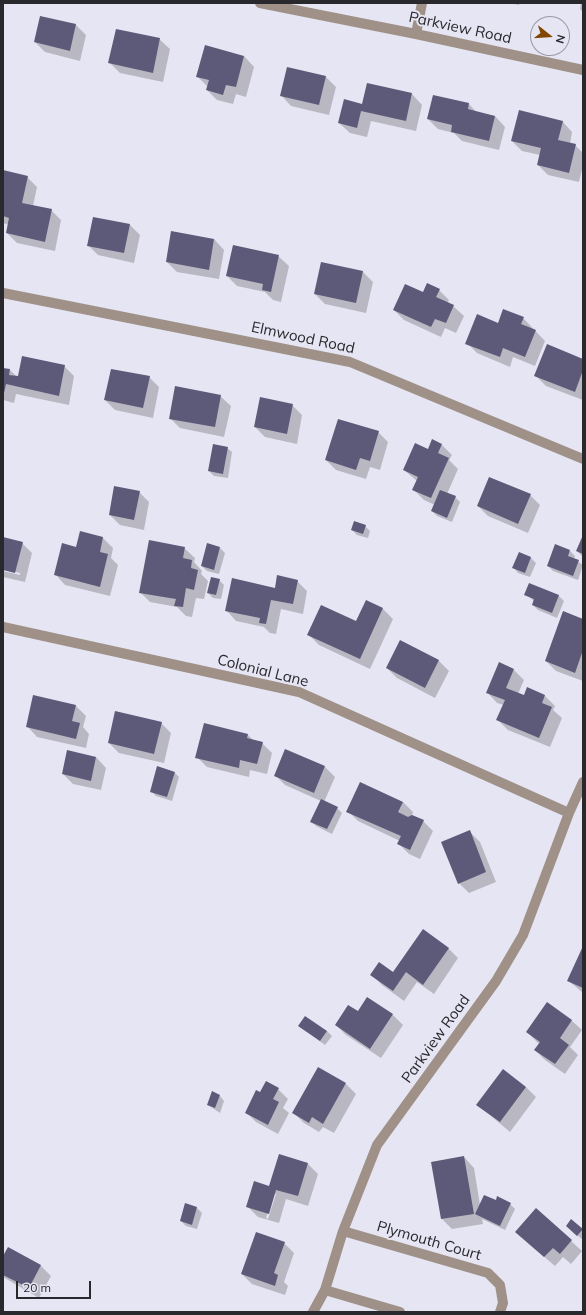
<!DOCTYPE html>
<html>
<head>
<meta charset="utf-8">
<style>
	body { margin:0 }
	#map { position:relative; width:586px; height:1315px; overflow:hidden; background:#e6e5f3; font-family:Mulish,sans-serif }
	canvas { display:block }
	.frame { position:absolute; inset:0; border:4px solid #29282d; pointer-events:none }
	.north { position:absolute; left:530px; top:16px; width:40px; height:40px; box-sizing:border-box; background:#e6e5f3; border:1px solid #9a99a4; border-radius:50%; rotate:107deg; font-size:11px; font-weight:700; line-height:16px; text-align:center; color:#29282d }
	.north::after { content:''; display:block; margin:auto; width:14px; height:18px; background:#824600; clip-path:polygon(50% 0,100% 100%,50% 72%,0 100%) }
	.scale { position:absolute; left:16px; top:1281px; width:75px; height:18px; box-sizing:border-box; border:2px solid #29282d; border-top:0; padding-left:5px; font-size:12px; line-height:14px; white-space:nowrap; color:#29282d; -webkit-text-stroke:3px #e6e5f3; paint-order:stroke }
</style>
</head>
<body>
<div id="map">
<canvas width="586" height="1315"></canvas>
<div class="frame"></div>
<div class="north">N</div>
<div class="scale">20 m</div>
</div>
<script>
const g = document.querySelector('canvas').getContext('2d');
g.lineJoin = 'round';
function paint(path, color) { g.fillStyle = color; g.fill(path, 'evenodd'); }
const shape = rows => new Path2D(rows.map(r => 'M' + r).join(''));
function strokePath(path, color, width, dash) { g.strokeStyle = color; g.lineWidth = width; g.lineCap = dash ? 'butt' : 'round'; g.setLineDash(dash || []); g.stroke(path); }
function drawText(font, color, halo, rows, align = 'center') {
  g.font = font + ' Mulish,sans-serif'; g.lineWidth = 4; g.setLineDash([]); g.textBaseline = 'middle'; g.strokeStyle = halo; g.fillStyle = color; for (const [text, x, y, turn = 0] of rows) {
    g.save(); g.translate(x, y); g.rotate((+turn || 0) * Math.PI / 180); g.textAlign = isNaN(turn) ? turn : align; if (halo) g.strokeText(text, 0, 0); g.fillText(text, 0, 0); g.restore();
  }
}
paint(shape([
	[509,3,519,3,519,5],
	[581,3,583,3,583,12,580,9],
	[41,17,76,25,86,35,80,61,45,52,35,42],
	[159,39,170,49,163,82,120,73,110,63],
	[244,56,254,67,246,97,236,94,233,104,217,100,207,90,208,87,197,76],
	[326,77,336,87,329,115,291,106,281,95],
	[412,94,422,105,416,131,371,121,367,137,350,133,339,123,363,105],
	[469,104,476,112,495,116,505,127,499,150,462,141,454,133,438,129,428,119],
	[562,121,572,132,570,144,575,145,583,153,583,165,579,182,548,175,538,165,540,155,522,151,512,141],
	[3,171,27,177,37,187,33,206,51,210,61,220,55,251,17,243,7,233,9,225,3,223],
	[130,225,140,235,134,263,98,255,88,245],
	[214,239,224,250,219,279,177,272,167,262],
	[278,256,289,266,281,302,273,300,265,292,237,286,227,276],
	[363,272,373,282,366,313,325,304,315,294],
	[439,290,449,300,447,303,453,306,464,316,456,333,445,328,441,337,404,320,394,310,423,293],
	[504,310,523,318,545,341,535,366,513,357,510,367,477,353,467,343,499,324],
	[583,360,583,400,546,386,536,376],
	[64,366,74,376,69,405,16,394,14,403,3,400,3,369,10,370,17,377],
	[149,377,159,387,153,418,115,410,105,400],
	[220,396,231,406,224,437,180,428,170,418],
	[292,405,302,415,297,444,265,437,255,427],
	[378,432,388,442,380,470,370,467,366,479,336,470,326,460],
	[442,445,452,455,449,460,458,469,447,494,455,497,460,502,452,522,437,516,432,511,435,505,424,500,414,490,417,481,404,470,428,450],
	[227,448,232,452,228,478,214,476,209,471],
	[139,492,149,502,144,530,120,525,110,515],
	[530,495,540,505,528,533,488,516,478,506],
	[365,526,370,531,368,538,357,535,352,530],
	[81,532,103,538,113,548,111,558,118,565,110,596,65,585,55,574,76,548],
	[583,537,583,557,577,551],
	[3,538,22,543,32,553,25,582,3,577,3,571,20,575,20,573,3,569],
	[184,548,195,558,194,562,202,571,201,574,208,581,204,599,196,598,192,617,186,616,177,607,150,602,140,592],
	[220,548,225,553,219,574,207,571,202,566],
	[570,551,575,556,574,559,583,565,578,580,553,571,548,566],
	[519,554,531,558,536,563,530,577,518,573,514,568],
	[219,580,224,585,221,599,213,598,208,593],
	[297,581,307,591,303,614,281,609,276,634,270,633,264,627,236,621,226,610],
	[529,585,559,596,564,601,557,618,538,610,533,605,534,601,525,594],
	[366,602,383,609,393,619,370,669,319,645,309,635,356,622],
	[583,620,583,681,556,671,546,661],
	[400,641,439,661,449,671,435,698,397,678,387,668],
	[514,670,524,680,518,694,524,696,528,688,545,696,555,706,553,710,562,718,550,747,508,730,498,720,504,705,497,703,487,692],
	[34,696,76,706,86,716,83,727,89,734,86,748,37,737,27,726],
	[161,723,171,733,164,763,119,753,109,743],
	[247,734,254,741,262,743,272,753,267,774,250,770,249,777,207,767,197,757],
	[285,750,325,767,335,777,324,802,337,808,342,813,332,834,316,826,311,821,321,801,285,785,275,775],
	[68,751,96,757,106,768,101,790,73,784,63,774],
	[174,772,179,777,172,801,156,796,151,791],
	[360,783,403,802,413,812,412,816,423,821,433,831,420,859,409,854,399,844,400,841,358,821,348,811],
	[469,831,480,842,496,882,469,893,459,883],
	[448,948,458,958,434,994,417,982,404,1001,382,985,372,975,393,974],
	[583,948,583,993,569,981],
	[368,998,393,1015,403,1025,381,1058,346,1035,336,1025,358,1013],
	[571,1020,582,1030,570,1047,578,1055,565,1074,545,1060,535,1050,539,1044,527,1032],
	[299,1026,327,1031,332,1036,325,1045],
	[346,1084,356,1094,334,1133,323,1127,319,1132,304,1123,294,1113],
	[526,1087,536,1097,510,1132,478,1105],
	[278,1089,288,1099,283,1108,289,1113,278,1134,256,1122,246,1112,261,1093],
	[220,1096,224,1101,220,1113,208,1105],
	[464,1157,474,1168,480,1205,496,1201,510,1204,515,1209,505,1230,482,1219,483,1224,452,1229,442,1219,432,1163],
	[308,1164,318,1174,308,1206,286,1199,279,1223,258,1217,248,1207,270,1187],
	[274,1194,276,1194,268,1219,266,1218],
	[197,1208,202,1213,197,1229,186,1226,181,1221],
	[536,1209,582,1251,571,1264,563,1257,555,1266,527,1242],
	[571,1221,583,1230,583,1240,572,1231],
	[284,1243,294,1253,284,1282,288,1286,285,1295,252,1284,242,1274],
	[8,1248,41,1266,51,1276,39,1298,3,1277,3,1258]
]), '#0003');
paint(shape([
	[40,16,76,24,70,51,34,42],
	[116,29,160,38,153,73,108,63],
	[205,45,244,56,236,87,226,85,223,95,206,90,209,80,196,77],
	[287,67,326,76,319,105,280,96],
	[367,83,412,93,406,121,361,111,357,128,338,123,344,99,362,104],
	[433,95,469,103,468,109,495,116,489,141,451,132,452,125,427,119],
	[519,110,563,121,558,140,576,144,569,173,537,165,541,148,511,141],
	[3,170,28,176,22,203,52,209,45,242,6,233,9,218,3,216],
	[93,217,130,224,124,253,87,246],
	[171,231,214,239,209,270,166,262],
	[233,245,279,255,271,292,262,290,263,284,226,276],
	[321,262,363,271,356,303,314,294],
	[427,283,440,289,436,297,454,305,446,323,435,319,431,327,393,310,405,284,423,292],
	[503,309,524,317,521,324,536,330,525,357,503,348,500,357,465,344,477,314,498,323],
	[547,344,583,359,583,370,575,392,534,376],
	[22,356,65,365,59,396,6,384,4,393,3,393,3,368,10,369,9,375,18,376],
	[111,369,150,376,143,408,104,400],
	[175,386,221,395,215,427,169,419],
	[260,397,293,404,287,434,254,427],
	[338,419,379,431,370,461,360,458,356,470,325,460],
	[432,439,442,444,438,453,449,458,431,498,412,490,418,477,403,470,415,443,428,449],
	[213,444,228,447,223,474,208,471],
	[489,477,531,494,518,524,477,506],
	[114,486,140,491,134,520,109,515],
	[440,490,456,496,447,518,431,511],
	[354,521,366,525,363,534,351,530],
	[80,531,103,537,100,552,108,554,100,587,54,575,62,543,76,547],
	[583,535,583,554,576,551],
	[3,537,23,542,15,573,3,570],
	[149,540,185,547,183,558,192,560,191,568,198,570,194,590,186,588,183,607,174,606,176,599,139,593],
	[207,543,220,547,214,570,201,566],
	[555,544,570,550,568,556,579,560,573,576,547,566],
	[519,552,531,557,525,573,512,568],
	[277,575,298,580,293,604,271,600,266,624,259,623,260,618,225,611,232,578,275,588],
	[211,577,220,579,216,595,207,593],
	[529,583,559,595,552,613,532,605,534,599,524,595],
	[366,600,383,608,360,659,307,635,321,605,356,621],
	[563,611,583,619,583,650,575,673,545,661],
	[400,640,439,660,425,688,386,668],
	[499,662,514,669,506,688,524,695,527,687,545,695,542,703,552,707,539,738,496,720,505,700,486,693],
	[33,695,76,705,72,721,80,723,76,739,26,727],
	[115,711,162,722,154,754,108,743],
	[204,723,248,734,247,738,263,742,257,764,240,760,239,768,195,758],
	[285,749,325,766,314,793,274,776],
	[67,750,96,757,91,781,62,774],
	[157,766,175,772,167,797,150,792],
	[360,782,403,802,398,812,408,817,412,815,424,820,410,850,397,844,401,836,346,812],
	[321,799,338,807,327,829,310,822],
	[470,830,486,872,458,884,441,842],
	[423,929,449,948,423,985,406,972,393,991,370,975,379,962,393,972],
	[583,946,583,988,567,981],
	[367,997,393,1014,370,1049,335,1025,348,1005,358,1011],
	[547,1002,572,1020,560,1038,569,1045,555,1064,534,1050,540,1042,526,1032],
	[305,1016,327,1031,320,1041,298,1026],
	[318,1067,346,1083,323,1124,312,1117,309,1123,292,1113],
	[503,1069,526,1087,500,1122,476,1105],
	[266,1081,279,1088,273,1099,279,1102,268,1125,245,1113,256,1090,260,1092],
	[212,1091,220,1095,215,1108,207,1105],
	[279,1154,308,1163,298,1196,276,1190,269,1214,246,1207,254,1181,269,1186],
	[464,1156,474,1214,441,1219,431,1162],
	[484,1195,496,1200,497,1196,511,1203,500,1226,475,1214],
	[185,1203,197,1207,192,1225,180,1221],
	[536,1208,572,1240,560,1254,553,1248,544,1257,515,1232],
	[571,1219,583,1229,577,1236,566,1226],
	[256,1232,285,1242,274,1273,278,1275,275,1286,241,1274],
	[8,1247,41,1265,29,1288,3,1275,3,1256]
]), '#5d5978');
strokePath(shape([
	[260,3,416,34,583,70],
	[416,34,422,3],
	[3,293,350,362,583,459],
	[3,627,299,692,569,813],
	[343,1231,488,1273,500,1285,503,1303,500,1312],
	[325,1290,400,1312],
	[313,1312,325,1290,343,1231,377,1145,496,981,523,935,569,813,583,782]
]), '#9f9187', 10);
drawText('15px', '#29282d', '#e6e5f3', [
	["Parkview Road",460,28,12],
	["Elmwood Road",303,338,12],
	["Colonial Lane",263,671,14],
	["Parkview Road",436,1039,-54],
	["Plymouth Court",429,1241,16]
]);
</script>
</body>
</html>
